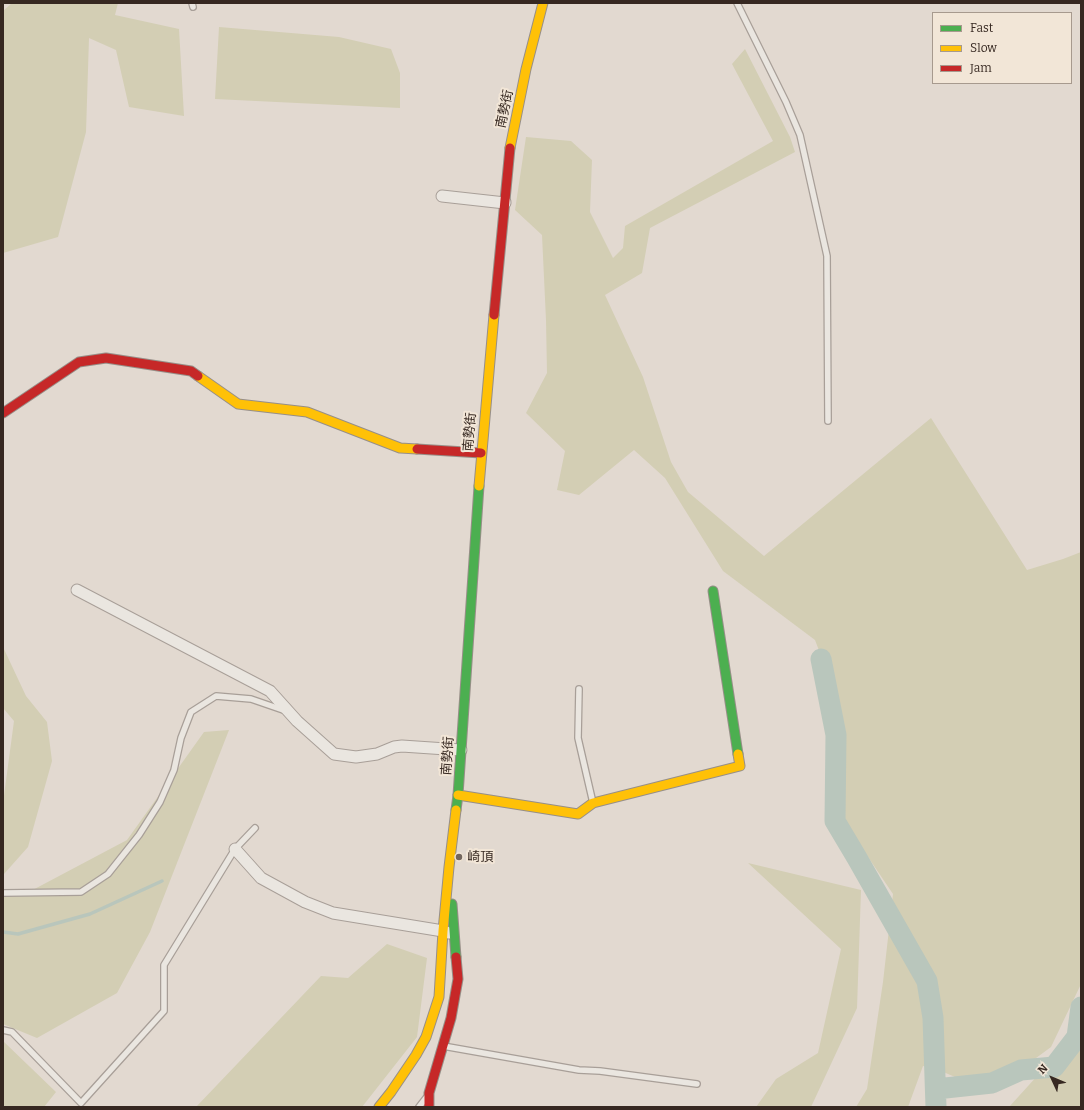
<!DOCTYPE html>
<html>
<head>
<meta charset="utf-8">
<style>
	body { margin:0 }
	#map { position:relative; width:1084px; height:1110px; overflow:hidden; background:#e2d9d0; font-family:Bitter,serif }
	canvas { display:block }
	.frame { position:absolute; inset:0; border:4px solid #362821; pointer-events:none }
	.legend { position:absolute; left:932px; top:12px; width:140px; height:72px; box-sizing:border-box; background:#f2e6d7; border:1px solid #a79a8e; margin:0; padding:5px 7px; list-style:none; font-size:12px; color:#362821 }
	.legend li { display:flex; align-items:center; gap:8px; height:20px }
	.legend b { width:20px; border:1px solid #a79a8e }
	.north { position:absolute; left:1032px; top:1058px; width:40px; height:40px; -webkit-text-stroke:3px #f2e6d7; paint-order:stroke; rotate:314deg; font-size:11px; font-weight:700; line-height:16px; text-align:center; color:#362821 }
	.north::after { content:''; display:block; margin:auto; width:14px; height:18px; background:#362821; clip-path:polygon(50% 0,100% 100%,50% 72%,0 100%) }
</style>
</head>
<body>
<div id="map">
<canvas width="1084" height="1110"></canvas>
<div class="frame"></div>
<ul class="legend">
<li><b style="height:5px;background:#4caf50"></b>Fast</li>
<li><b style="height:5px;background:#ffc107"></b>Slow</li>
<li><b style="height:5px;background:#c62828"></b>Jam</li>
</ul>
<div class="north">N</div>
</div>
<script>
const g = document.querySelector('canvas').getContext('2d');
g.lineJoin = 'round';
function paint(path, color) { g.fillStyle = color; g.fill(path, 'evenodd'); }
const shape = rows => new Path2D(rows.map(r => 'M' + r).join(''));
function strokePath(path, color, width, dash) { g.strokeStyle = color; g.lineWidth = width; g.lineCap = dash ? 'butt' : 'round'; g.setLineDash(dash || []); g.stroke(path); }
function drawText(font, color, halo, rows, align = 'center') {
  g.font = font + ' Bitter,"Noto Sans TC",serif'; g.lineWidth = 4; g.setLineDash([]); g.textBaseline = 'middle'; g.strokeStyle = halo; g.fillStyle = color; for (const [text, x, y, turn = 0] of rows) {
    g.save(); g.translate(x, y); g.rotate((+turn || 0) * Math.PI / 180); g.textAlign = isNaN(turn) ? turn : align; if (halo) g.strokeText(text, 0, 0); g.fillText(text, 0, 0); g.restore();
  }
}
paint(shape([
	[12,3,118,3,115,15,179,29,184,116,129,107,116,50,89,38,86,132,58,237,3,253,3,11],
	[219,27,339,37,391,49,400,73,400,108,215,99],
	[745,49,790,137,795,152,650,228,642,273,605,295,643,377,671,462,688,492,764,556,931,418,1027,570,1063,559,1081,552,1081,984,1051,1047,990,1092,934,1068,923,1066,908,1107,856,1107,867,1089,883,982,893,894,841,817,838,700,815,640,723,571,665,478,634,450,579,495,557,490,565,451,526,413,547,373,546,320,542,235,515,210,526,137,571,141,592,160,590,212,613,258,623,248,625,226,773,141,732,64],
	[3,647,26,696,47,722,52,761,28,847,4,874,3,803,14,721,3,708],
	[229,730,150,932,117,993,37,1038,3,1024,3,895,27,893,127,840,204,732],
	[748,863,861,890,857,1008,811,1107,756,1107,776,1079,818,1053,841,949],
	[387,944,427,958,417,1037,362,1107,196,1107,321,976,348,978],
	[1081,1024,1081,1107,1009,1107,1058,1053],
	[3,1041,56,1092,44,1107,3,1107]
]), '#d3ceb4');
strokePath(shape([
	[3,932,18,934,90,914,162,881]
]), '#b9c6bc', 3.5);
strokePath(shape([
	[821,659,836,735,835,821,857,858,927,981,933,1018,936,1107],
	[936,1089,992,1083,1021,1070,1054,1067,1077,1037,1081,1007]
]), '#b9c6bc', 21);
const lane = shape([
	[192,3,193,7],
	[737,3,786,102,800,135,827,256,828,421],
	[579,689,578,738,593,803],
	[3,893,81,892,108,874,139,835,160,802,174,770,181,738,191,712,216,696,251,699,283,710],
	[3,1030,12,1032,81,1103,164,1011,164,965,235,849,255,828],
	[443,1046,579,1070,600,1071,697,1084],
	[419,1107,426,1098]
]);
const street = shape([
	[442,196,505,203,505,202],
	[77,590,270,691,297,721,334,754,356,757,377,754,394,747,402,746,461,750],
	[235,849,261,878,305,902,333,913,443,931,449,933]
]);
const fast = shape([
	[713,591,738,754],
	[456,810,458,795,479,486],
	[452,904,456,957]
]);
const slow = shape([
	[510,148,526,69,543,3],
	[198,376,238,404,307,412,400,448,417,449],
	[479,486,494,315],
	[458,795,578,814,593,803,740,766,738,754],
	[379,1107,391,1092,416,1055,426,1037,439,997,443,931,449,867,456,810]
]);
const jam = shape([
	[494,315,510,148],
	[3,413,79,362,106,358,191,371,198,376],
	[417,449,481,453],
	[429,1107,429,1093,451,1018,458,979,456,957]
]);
strokePath(lane, '#a89f98', 8);
strokePath(street, '#a89f98', 13);
strokePath(fast, '#978f88', 11);
strokePath(slow, '#978f88', 11);
strokePath(jam, '#978f88', 11);
strokePath(lane, '#eae6e0', 5.5);
strokePath(street, '#eae6e0', 11);
strokePath(fast, '#4caf50', 9);
strokePath(slow, '#ffc107', 9);
strokePath(jam, '#c62828', 9);
for (const [x, y, r, color] of [
	[459,857,4,"#72665e"]
]) { const dot = new Path2D(); dot.arc(x, y, r, 0, 2 * Math.PI); g.fillStyle = color; g.fill(dot); strokePath(dot, '#f2e6d7', 1.5); }
drawText('13px', '#362821', '#f2e6d7', [
	["南勢街",505,109,-78],
	["南勢街",470,432,-85],
	["南勢街",448,756,-86]
]);
drawText('13px', '#362821', '#f2e6d7', [
	["崎頂",467,857]
], 'left');
</script>
</body>
</html>
